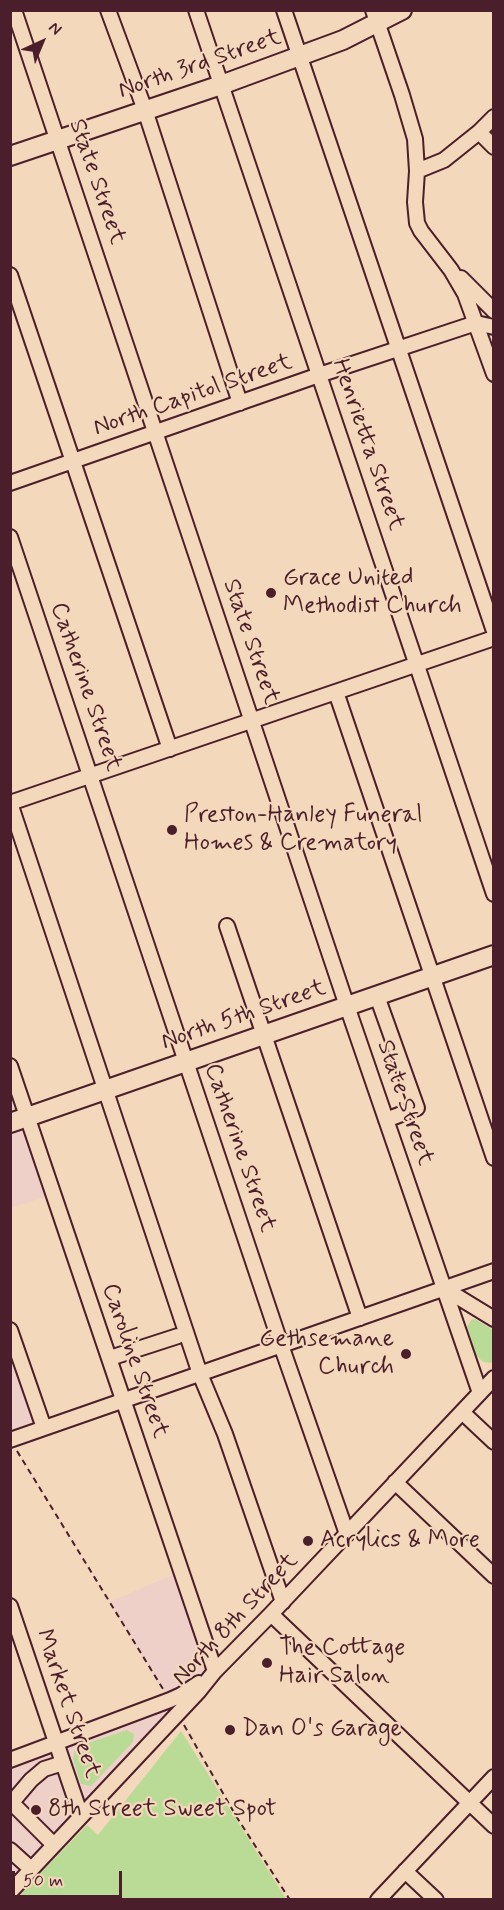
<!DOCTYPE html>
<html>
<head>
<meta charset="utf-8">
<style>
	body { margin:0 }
	#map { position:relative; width:504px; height:1910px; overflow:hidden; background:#f4d8bb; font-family:Mynerve,sans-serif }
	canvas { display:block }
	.frame { position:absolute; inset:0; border:12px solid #4a1f2b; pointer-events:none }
	.north { position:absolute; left:12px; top:12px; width:60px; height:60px; -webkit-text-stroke:4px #f4d8bb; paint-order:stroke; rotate:44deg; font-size:16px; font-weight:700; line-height:24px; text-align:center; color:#4a1f2b }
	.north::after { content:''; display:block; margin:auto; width:21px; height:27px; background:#4a1f2b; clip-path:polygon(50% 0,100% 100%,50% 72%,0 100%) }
	.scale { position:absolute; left:12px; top:1871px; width:110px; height:27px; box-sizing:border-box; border:3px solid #4a1f2b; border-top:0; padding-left:8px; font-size:18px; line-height:21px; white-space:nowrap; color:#4a1f2b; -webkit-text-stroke:4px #f4d8bb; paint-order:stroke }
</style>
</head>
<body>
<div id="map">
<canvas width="504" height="1910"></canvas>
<div class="frame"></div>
<div class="north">N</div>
<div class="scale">50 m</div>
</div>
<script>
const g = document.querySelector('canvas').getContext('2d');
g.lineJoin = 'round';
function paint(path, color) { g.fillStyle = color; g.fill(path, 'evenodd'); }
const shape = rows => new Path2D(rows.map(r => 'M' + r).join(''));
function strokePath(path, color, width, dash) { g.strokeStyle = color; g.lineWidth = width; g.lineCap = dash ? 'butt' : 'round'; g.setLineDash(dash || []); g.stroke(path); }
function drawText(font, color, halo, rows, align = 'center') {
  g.font = font + ' Mynerve,sans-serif'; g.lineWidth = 4.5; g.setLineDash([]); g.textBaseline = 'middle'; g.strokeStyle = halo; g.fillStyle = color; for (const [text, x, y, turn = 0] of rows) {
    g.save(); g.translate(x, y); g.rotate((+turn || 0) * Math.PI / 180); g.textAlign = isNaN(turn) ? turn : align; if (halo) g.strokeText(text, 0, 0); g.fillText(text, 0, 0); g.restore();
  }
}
paint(shape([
	[10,1065,54,1194,11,1208,10,1208],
	[10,1330,44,1428,10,1440],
	[182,1571,215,1671,11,1890,10,1759,169,1700,109,1602]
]), '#efd0c8');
paint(shape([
	[475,1319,493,1330,493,1360,491,1363,483,1362,476,1355,467,1327,471,1320],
	[127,1730,134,1734,133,1742,91,1786,81,1784,73,1759,75,1749,79,1746],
	[181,1731,286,1899,16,1899,87,1825,98,1835]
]), '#b9db95');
const minor = shape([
	[14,10,347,1006,480,1393],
	[108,10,145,110,240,403],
	[196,10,494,894],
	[284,10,494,631],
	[373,10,402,95,415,139,417,171,415,202,417,223,421,231,451,270,465,294,494,374],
	[479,132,494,147],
	[417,171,444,160,479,132,494,117],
	[10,275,170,749],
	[461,278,494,311],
	[10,483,319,375,476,323,494,327],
	[10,537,281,1345,347,1534],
	[336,692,494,1158],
	[10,803,200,1374,225,1434,283,1602],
	[10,803,494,638],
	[227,926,360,1318],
	[377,996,417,1108,386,1120],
	[10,1066,215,1671],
	[445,1289,494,1319],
	[10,1330,44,1428],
	[110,1358,178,1336],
	[462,1412,494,1442],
	[10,1440,494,1271],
	[395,1482,494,1576],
	[10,1606,81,1816],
	[271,1614,494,1826],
	[10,1760,170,1700,181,1695,199,1683],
	[54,1845,14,1805,14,1800,31,1780,44,1769,63,1763],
	[10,1850,31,1869],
	[405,1871,436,1900],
	[10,1892,199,1691,215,1671,271,1614,494,1378],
	[378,1900,494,1777]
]);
const major = shape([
	[10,156,221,85,343,40,402,10],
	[10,1123,494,955]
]);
strokePath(minor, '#4a1f2b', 18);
strokePath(major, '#4a1f2b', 22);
strokePath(shape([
	[17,1451,163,1689],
	[184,1725,236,1816,290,1900]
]), '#4a1f2b', 2, [6, 4.5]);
strokePath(minor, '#f4d8bb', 14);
strokePath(major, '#f4d8bb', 18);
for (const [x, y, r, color] of [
	[271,593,6,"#4a1f2b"],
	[172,830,6,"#4a1f2b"],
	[406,1354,6,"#4a1f2b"],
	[308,1541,6,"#4a1f2b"],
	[267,1663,6,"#4a1f2b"],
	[230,1730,6,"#4a1f2b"],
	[36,1810,6,"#4a1f2b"]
]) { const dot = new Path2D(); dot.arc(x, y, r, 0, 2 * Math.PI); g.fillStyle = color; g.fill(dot); strokePath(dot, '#f4d8bb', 2); }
drawText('24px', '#4a1f2b', '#f4d8bb', [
	["North 3rd Street",200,65,-19],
	["State Street",96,182,71],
	["North Capitol Street",193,396,-19],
	["Henrietta Street",367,445,71],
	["State Street",250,642,71],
	["Catherine Street",85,687,71],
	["North 5th Street",244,1016,-19],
	["State Street",404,1103,71],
	["Catherine Street",239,1148,71],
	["Caroline Street",134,1361,71],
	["North 8th Street",236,1620,-47],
	["Market Street",67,1704,71]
]);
drawText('24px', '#4a1f2b', '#f4d8bb', [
	["Grace United",283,579],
	["Methodist Church",283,607],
	["Preston-Hanley Funeral",184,816],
	["Homes & Crematory",184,844],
	["Gethsemane",394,1340,"right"],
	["Church",394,1368,"right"],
	["Acrylics & More",320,1541],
	["The Cottage",279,1649],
	["Hair Salon",279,1677],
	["Dan O's Garage",242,1730],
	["8th Street Sweet Spot",48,1810]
], 'left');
</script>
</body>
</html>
